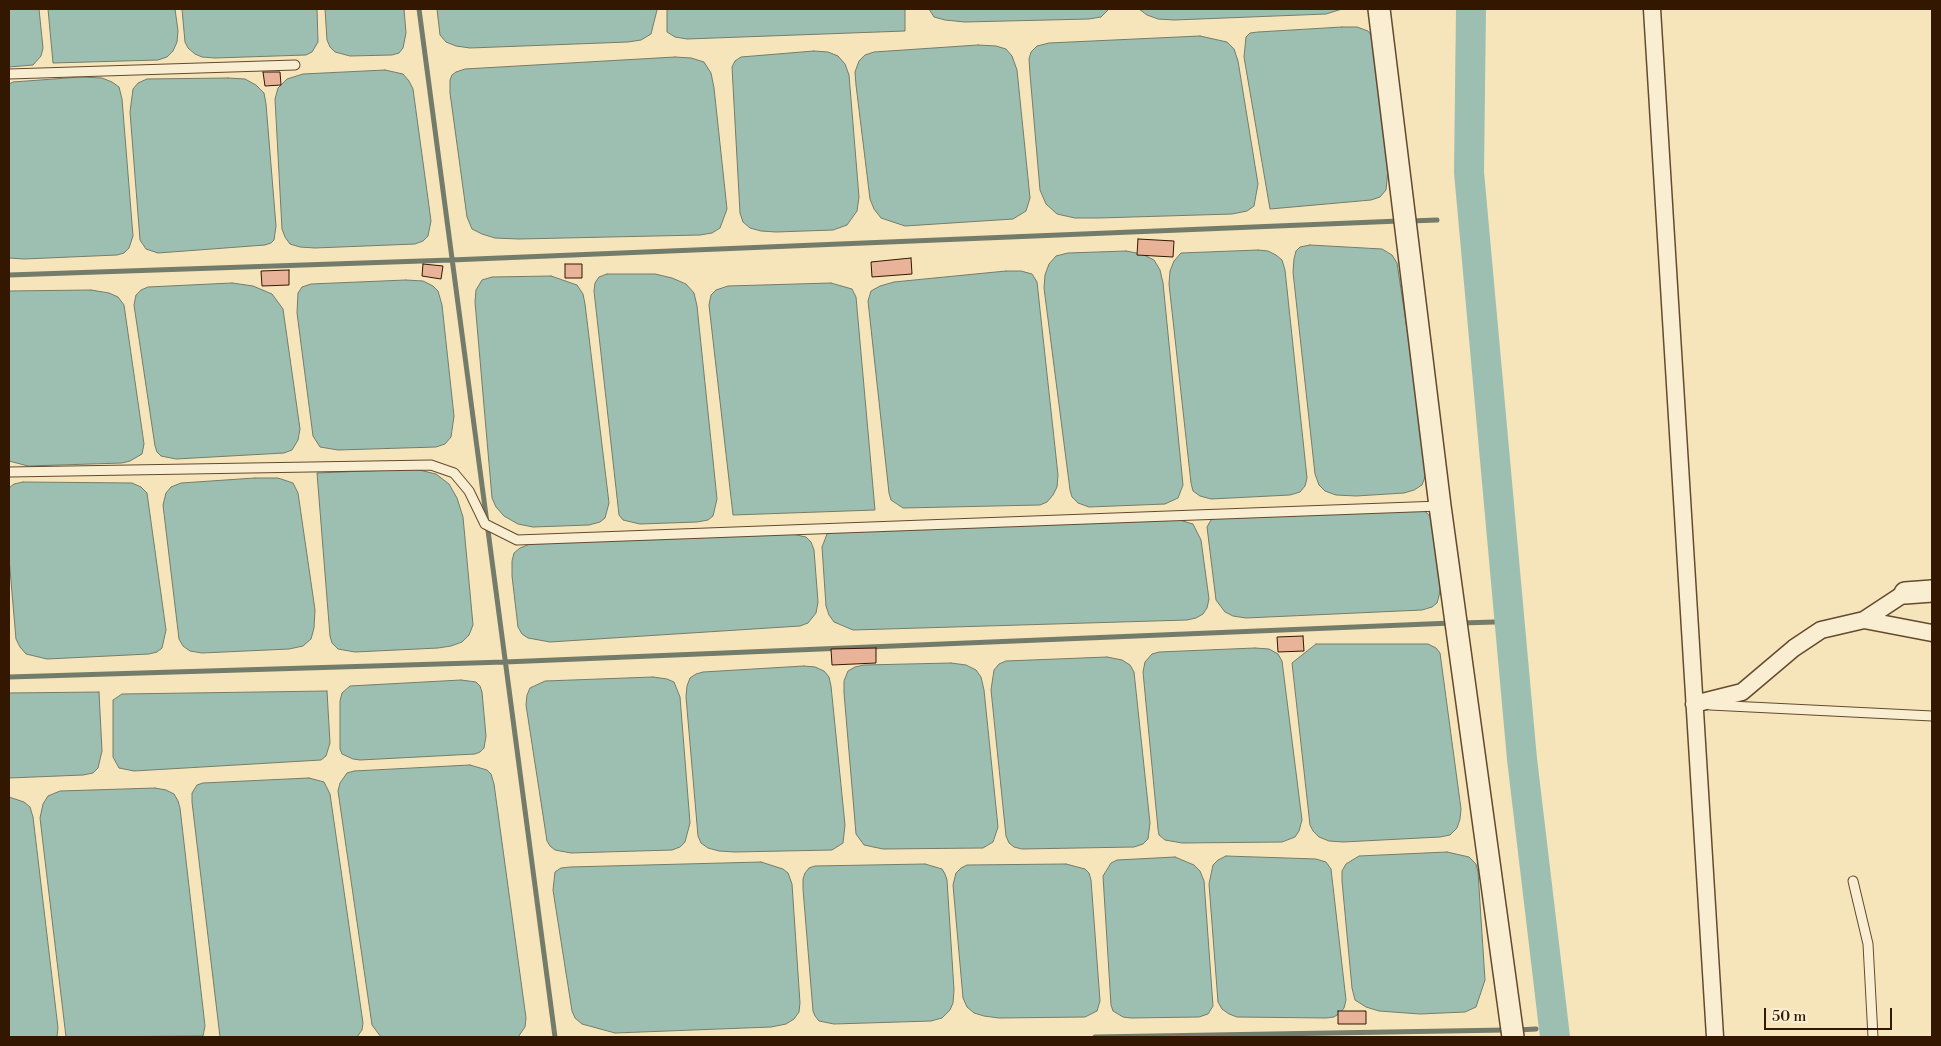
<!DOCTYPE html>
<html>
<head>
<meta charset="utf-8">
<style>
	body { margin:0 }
	#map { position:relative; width:1941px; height:1046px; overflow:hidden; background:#f6e5ba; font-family:"Libre Bodoni",serif }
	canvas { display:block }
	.frame { position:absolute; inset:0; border:10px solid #331700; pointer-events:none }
	.scale { position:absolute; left:1764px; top:1008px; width:128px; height:22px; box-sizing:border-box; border:2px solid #331700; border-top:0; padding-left:6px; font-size:15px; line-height:18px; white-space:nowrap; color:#331700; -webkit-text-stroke:4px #f9eed2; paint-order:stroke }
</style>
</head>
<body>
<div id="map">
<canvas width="1941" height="1046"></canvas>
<div class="frame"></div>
<div class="scale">50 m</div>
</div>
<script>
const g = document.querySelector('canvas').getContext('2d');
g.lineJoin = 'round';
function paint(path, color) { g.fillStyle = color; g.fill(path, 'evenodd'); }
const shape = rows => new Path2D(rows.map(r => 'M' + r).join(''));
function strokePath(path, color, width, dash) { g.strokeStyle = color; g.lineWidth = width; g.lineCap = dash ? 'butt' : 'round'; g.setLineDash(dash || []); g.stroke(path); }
const water = shape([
	[9,9,39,9,43,48,41,56,33,65,9,67,9,9],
	[48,9,175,9,178,31,177,42,173,51,167,57,158,60,53,63,48,9],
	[182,9,317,9,318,42,312,52,306,55,215,58,202,57,195,54,188,48,185,42,182,9],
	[325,9,404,9,406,33,403,48,399,53,392,55,350,56,335,52,330,47,327,40,325,9],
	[437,9,657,9,657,10,651,34,641,40,628,42,470,48,456,46,446,42,440,35,437,9],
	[667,9,905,9,905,31,687,39,675,37,667,32,667,9],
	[929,9,1109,9,1101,17,1089,19,965,22,945,20,934,17,929,9],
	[1139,9,1342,9,1326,14,1174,20,1158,19,1147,15,1139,9],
	[1342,27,1357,27,1368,31,1373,38,1388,170,1386,190,1380,197,1371,200,1270,209,1244,57,1246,37,1250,33,1258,32,1342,27],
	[1200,36,1227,42,1234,49,1238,61,1258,184,1254,206,1247,211,1232,214,1099,218,1075,218,1057,214,1046,204,1040,190,1030,74,1029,59,1031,52,1037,46,1049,43,1200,36],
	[978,45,996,46,1006,49,1012,56,1017,70,1030,198,1026,211,1013,219,905,226,881,218,874,209,870,199,856,85,855,72,859,61,865,55,874,52,978,45],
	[814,51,828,52,838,56,845,64,849,75,859,197,857,211,847,225,833,230,776,232,761,231,750,228,743,222,740,213,732,67,735,61,741,57,814,51],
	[675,57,691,58,704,62,711,73,714,88,727,209,720,228,712,233,700,235,519,239,495,238,482,234,472,229,467,217,450,93,450,80,452,75,456,72,465,69,675,57],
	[385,70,403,74,409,81,413,89,431,221,428,236,423,241,415,244,315,248,300,247,290,244,285,237,282,229,275,99,278,88,287,79,303,74,385,70],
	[81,77,102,78,112,82,119,87,122,99,133,236,129,248,124,253,117,255,24,259,9,258,9,84,13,82,81,77],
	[228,78,245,79,256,85,264,93,266,104,276,226,274,240,271,243,265,245,158,253,146,249,140,240,130,112,133,89,138,83,147,79,228,78],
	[1310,245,1382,249,1392,255,1397,263,1427,462,1426,474,1422,485,1414,490,1404,493,1356,496,1336,495,1325,491,1319,485,1315,474,1293,272,1294,259,1296,251,1300,247,1310,245],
	[1258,250,1268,251,1276,255,1282,260,1285,270,1307,478,1305,486,1300,492,1290,495,1211,499,1200,496,1193,491,1191,483,1169,284,1170,271,1174,261,1181,253,1258,250],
	[1126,251,1142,254,1154,260,1160,270,1163,283,1183,485,1178,498,1165,504,1089,507,1078,503,1072,497,1070,490,1044,288,1045,275,1049,264,1056,256,1068,253,1126,251],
	[1006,271,1021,271,1032,274,1037,282,1058,475,1057,487,1053,495,1047,502,1040,505,903,508,891,500,889,493,868,301,871,291,880,286,894,282,1006,271],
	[607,274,655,274,672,278,686,284,694,293,697,306,717,499,713,516,708,520,697,522,640,524,623,520,619,515,594,291,595,283,599,277,607,274],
	[551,276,577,285,583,294,585,304,609,503,605,518,600,522,589,525,533,527,518,524,504,516,496,507,492,498,475,302,476,290,482,280,492,277,551,276],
	[406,280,423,281,433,286,438,291,442,305,454,416,451,437,445,444,436,447,338,450,320,447,313,436,297,313,298,293,302,287,311,284,406,280],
	[232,283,253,286,272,294,283,309,300,429,298,440,292,450,284,453,176,459,161,456,157,452,155,446,134,305,136,295,141,290,148,287,232,283],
	[831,283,852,289,856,297,875,510,733,515,709,305,711,295,716,290,728,286,831,283],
	[91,290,109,293,118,297,124,305,144,444,142,454,130,461,122,463,28,466,9,461,9,291,91,290],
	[415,469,436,474,449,484,457,498,463,517,473,625,469,635,462,642,451,646,438,648,355,652,338,649,332,643,330,636,317,473,415,469],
	[255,478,278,478,293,483,298,493,315,610,314,628,311,639,303,646,289,649,202,653,190,651,183,646,179,639,163,505,166,493,171,487,181,483,255,478],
	[23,482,132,483,141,487,147,493,166,630,162,648,157,652,149,654,47,659,26,654,20,647,16,639,9,558,9,488,14,484,23,482],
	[1420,509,1427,513,1432,519,1441,585,1439,596,1437,603,1432,607,1422,610,1246,618,1233,616,1225,612,1216,600,1207,527,1211,520,1216,517,1420,509],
	[1176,519,1193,524,1201,540,1209,599,1207,608,1203,614,1196,618,1187,620,853,630,834,622,829,615,826,606,822,547,827,534,833,530,1176,519],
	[787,533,806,537,811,542,814,550,818,602,816,613,808,623,800,626,550,642,528,638,522,634,518,627,512,576,512,561,514,553,520,548,530,544,787,533],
	[1316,644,1428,644,1436,648,1440,653,1461,809,1460,819,1457,828,1450,835,1440,837,1343,842,1329,841,1319,837,1313,831,1310,825,1292,663,1316,644],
	[1255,648,1269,649,1278,654,1282,661,1302,820,1299,831,1295,837,1282,842,1182,843,1165,840,1159,835,1158,829,1143,672,1145,662,1152,654,1159,652,1255,648],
	[1107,657,1122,660,1130,665,1134,672,1150,823,1148,839,1143,844,1134,847,1022,849,1014,847,1009,843,1006,836,991,690,994,670,999,664,1006,661,1107,657],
	[951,663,966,665,976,670,981,677,984,690,998,827,993,842,983,848,883,849,864,845,856,834,844,693,844,681,848,671,855,667,864,665,951,663],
	[804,666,815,667,824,671,829,677,831,686,845,825,843,843,832,850,735,852,719,851,708,848,701,843,698,836,686,697,687,686,690,678,696,674,703,672,804,666],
	[653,677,667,679,674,682,680,697,690,823,685,842,680,847,672,850,571,853,555,850,550,846,547,841,526,705,527,695,530,688,545,681,653,677],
	[461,680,476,682,480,686,482,692,486,736,484,748,480,752,475,754,360,760,353,759,342,754,340,749,340,701,342,693,350,686,461,680],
	[327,691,330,743,326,756,321,760,134,771,119,768,113,757,113,700,122,694,327,691],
	[99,692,102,751,98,768,93,773,83,775,9,778,9,693,99,692],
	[470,765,487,770,491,774,494,784,526,1018,525,1027,518,1037,381,1037,372,1025,338,791,340,783,347,773,354,771,470,765],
	[309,778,324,782,330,794,363,1023,362,1030,357,1037,220,1037,192,802,192,793,197,785,203,783,309,778],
	[155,788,166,790,174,794,178,801,180,808,205,1026,203,1036,66,1037,40,818,43,804,48,796,60,791,155,788],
	[9,797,24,802,30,807,33,817,58,1028,57,1037,9,1037,9,797],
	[1447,852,1469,857,1476,864,1478,872,1485,980,1476,1007,1465,1012,1420,1014,1379,1011,1366,1007,1355,1000,1352,988,1342,881,1342,871,1346,864,1359,856,1447,852],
	[1226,856,1316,859,1326,862,1331,869,1346,1000,1344,1008,1340,1013,1334,1017,1326,1018,1237,1017,1229,1014,1222,1009,1218,1002,1209,884,1213,865,1218,860,1226,856],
	[1175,857,1194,865,1200,871,1204,881,1213,1006,1208,1014,1199,1017,1131,1018,1123,1017,1113,1011,1111,1005,1103,876,1111,863,1117,860,1175,857],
	[761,862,783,869,788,873,792,884,800,1003,799,1012,794,1019,786,1024,771,1027,615,1033,582,1024,575,1018,572,1011,553,890,555,872,561,868,570,867,761,862],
	[925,864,942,869,945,874,947,880,954,990,953,1003,950,1010,942,1018,931,1021,834,1024,819,1021,815,1016,813,1011,803,889,803,879,805,873,809,868,815,866,925,864],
	[1066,864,1085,869,1089,873,1091,880,1100,1001,1097,1011,1085,1017,999,1018,984,1016,974,1013,967,1007,963,998,953,885,956,873,961,868,967,865,1066,864]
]);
paint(water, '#9dbfb1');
strokePath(water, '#737c6a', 1);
strokePath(shape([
	[419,9,555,1037],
	[1410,221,1437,220],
	[9,275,451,260,1399,221],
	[1461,623,1495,622],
	[9,677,505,662,1452,623],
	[1517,1030,1536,1029],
	[1095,1037,1506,1030]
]), '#737c6a', 5);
strokePath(shape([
	[1471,9,1469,172,1522,759,1555,1037]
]), '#9dbfb1', 30);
const building = shape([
	[263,72,280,72,281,85,265,86,263,72],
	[1138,239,1174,241,1173,257,1137,255,1138,239],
	[911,258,912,274,872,277,871,262,911,258],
	[423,264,443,266,441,279,422,276,423,264],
	[565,264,582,264,582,278,565,278,565,264],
	[289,270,289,285,262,286,261,271,289,270],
	[1303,636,1304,651,1278,652,1277,637,1303,636],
	[876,648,876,663,832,665,831,649,876,648],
	[1338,1011,1366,1011,1366,1024,1338,1024,1338,1011]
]);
paint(building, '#e8b399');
strokePath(building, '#331700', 1);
const service = shape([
	[9,74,295,65],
	[9,472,431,465,454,473,469,491,485,524,517,540,1440,506],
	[1710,705,1932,716],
	[1853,881,1868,944,1873,1037]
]);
const minor = shape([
	[1652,9,1715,1037],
	[1864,620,1932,633],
	[1694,704,1742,692,1794,648,1821,630,1864,620,1905,593]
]);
const tertiary = shape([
	[1379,9,1440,506,1513,1037],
	[1905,593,1932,591]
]);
strokePath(service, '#644a2e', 11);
strokePath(minor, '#644a2e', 19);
strokePath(tertiary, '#644a2e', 24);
strokePath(service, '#f9eed2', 9);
strokePath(minor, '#f9eed2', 16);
strokePath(tertiary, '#f9eed2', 21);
</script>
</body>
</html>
